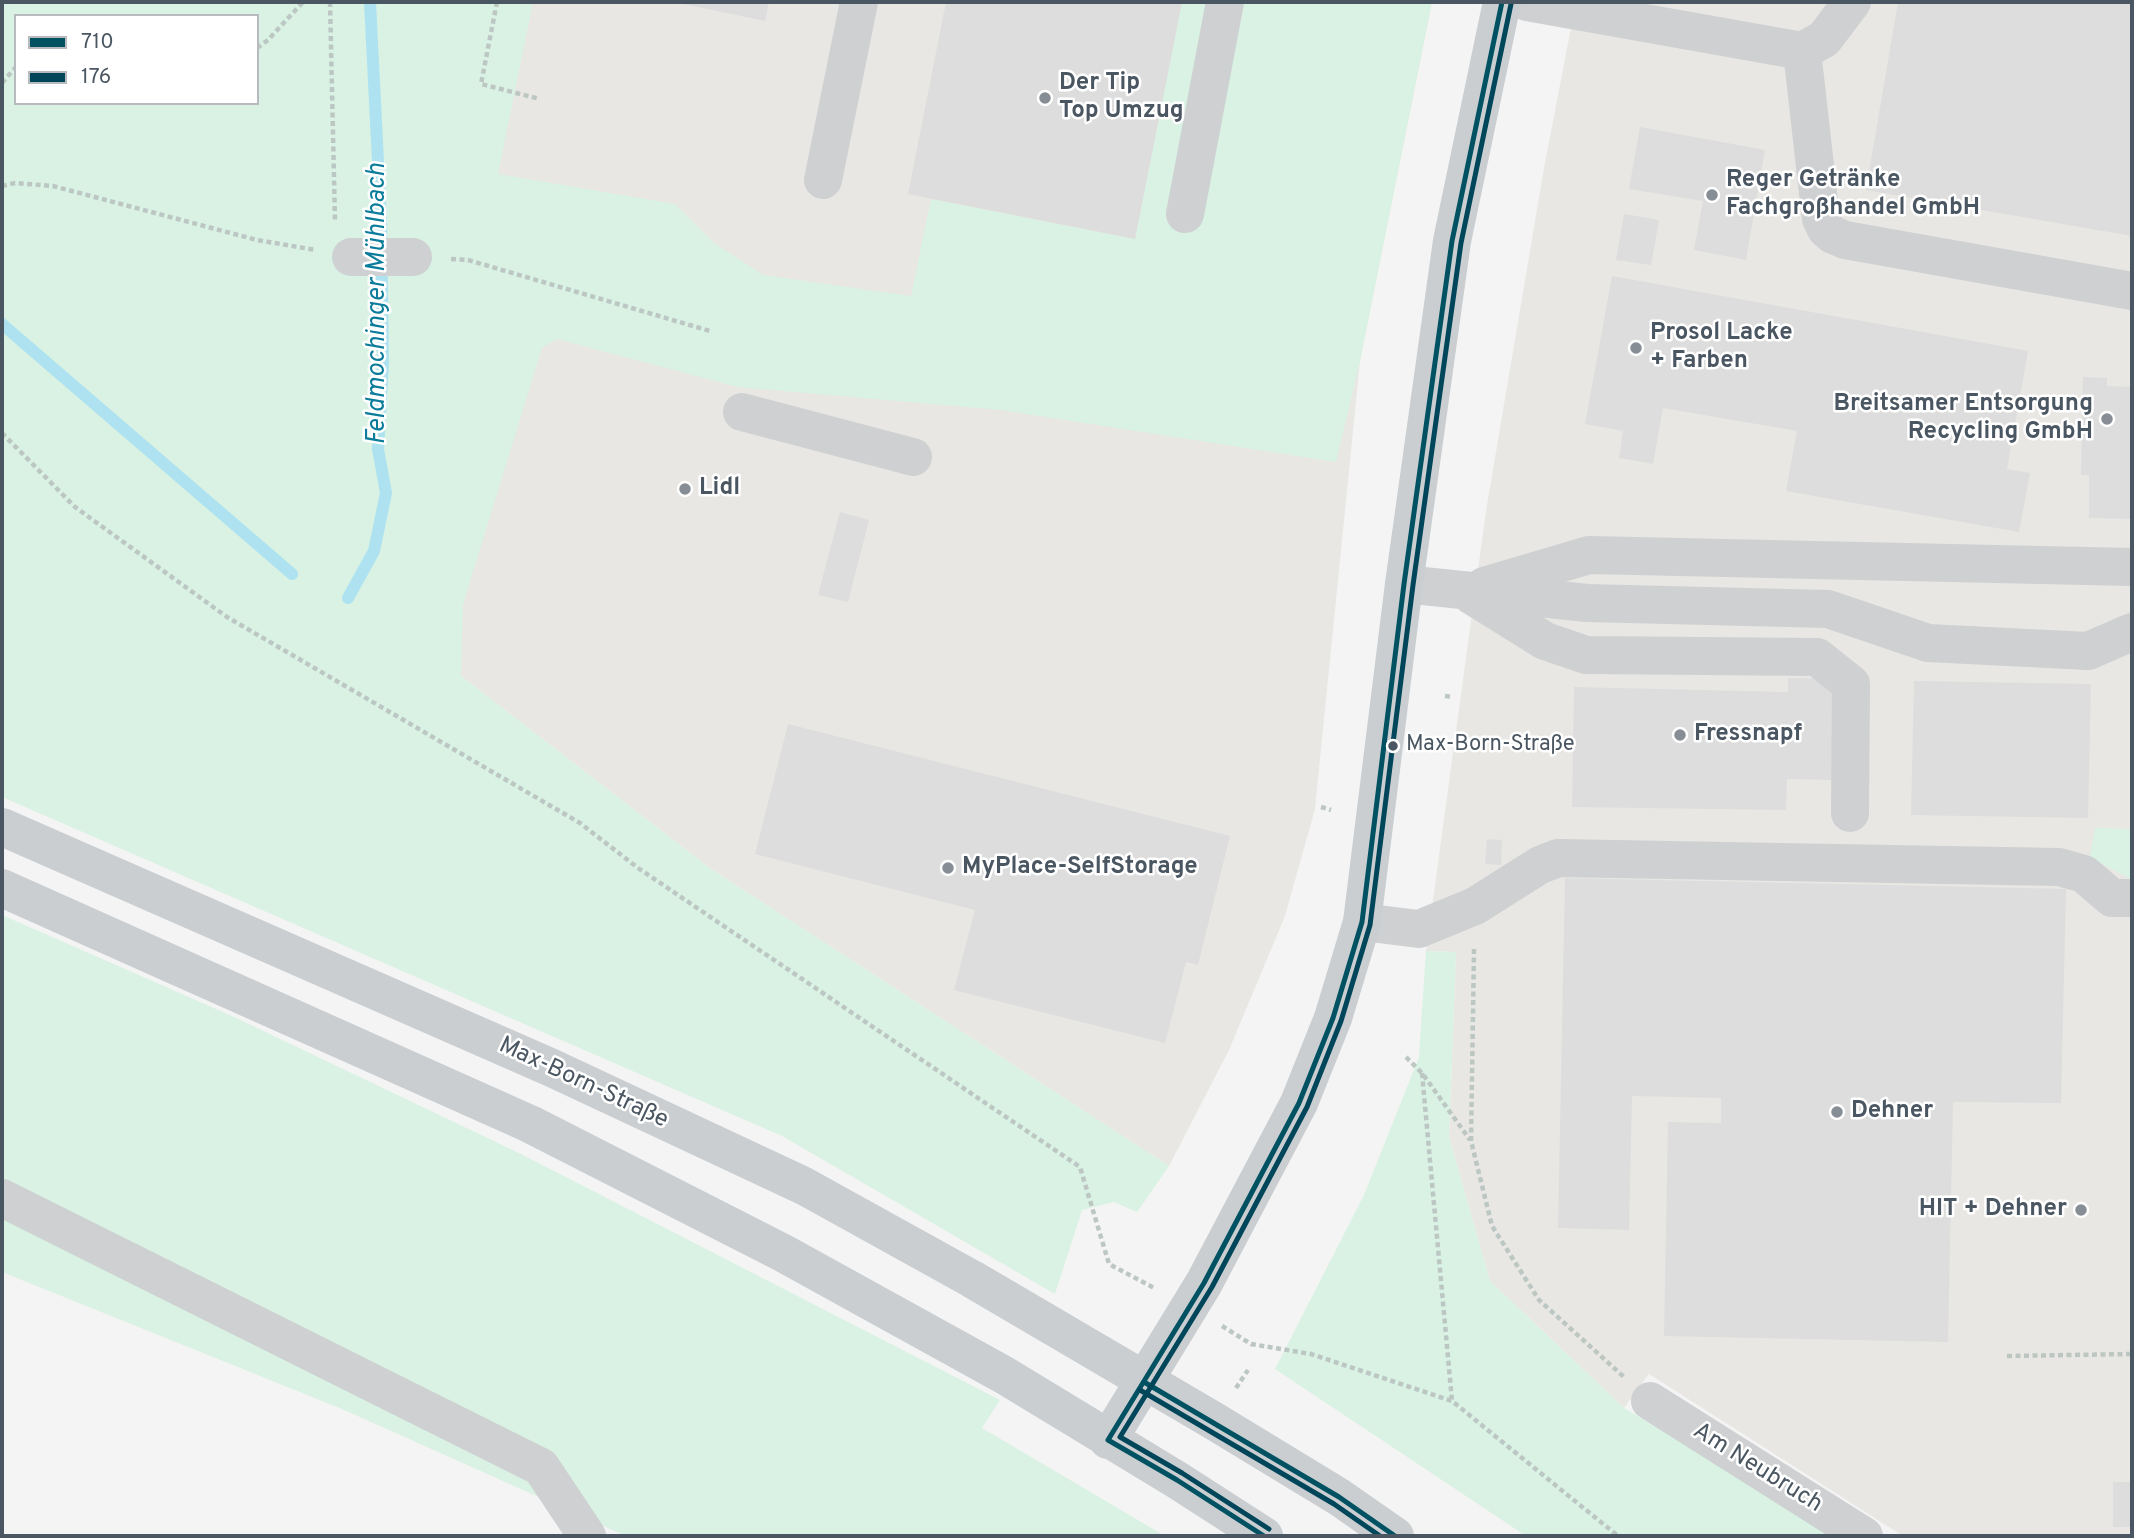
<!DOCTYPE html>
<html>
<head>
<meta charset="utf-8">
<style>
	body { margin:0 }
	#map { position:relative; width:2134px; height:1538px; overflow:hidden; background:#f4f4f4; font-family:Overpass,sans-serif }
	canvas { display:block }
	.frame { position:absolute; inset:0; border:4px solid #4a5661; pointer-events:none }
	.legend { position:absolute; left:14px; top:14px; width:245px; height:91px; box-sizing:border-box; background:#fff; border:2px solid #b7bbc0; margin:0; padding:9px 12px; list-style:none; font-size:21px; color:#4a5661 }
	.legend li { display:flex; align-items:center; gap:14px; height:35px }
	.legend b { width:35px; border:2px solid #b7bbc0 }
</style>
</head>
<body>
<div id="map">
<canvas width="2134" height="1538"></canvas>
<div class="frame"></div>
<ul class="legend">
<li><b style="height:9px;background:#005262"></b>710</li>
<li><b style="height:9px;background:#00465a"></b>176</li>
</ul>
</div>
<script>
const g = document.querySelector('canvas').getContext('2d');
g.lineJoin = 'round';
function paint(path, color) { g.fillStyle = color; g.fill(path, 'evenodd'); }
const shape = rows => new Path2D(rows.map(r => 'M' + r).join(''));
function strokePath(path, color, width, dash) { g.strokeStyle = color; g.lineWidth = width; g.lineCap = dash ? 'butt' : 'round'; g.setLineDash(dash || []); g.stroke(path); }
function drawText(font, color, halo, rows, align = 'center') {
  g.font = font + ' Overpass,sans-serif'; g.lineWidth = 5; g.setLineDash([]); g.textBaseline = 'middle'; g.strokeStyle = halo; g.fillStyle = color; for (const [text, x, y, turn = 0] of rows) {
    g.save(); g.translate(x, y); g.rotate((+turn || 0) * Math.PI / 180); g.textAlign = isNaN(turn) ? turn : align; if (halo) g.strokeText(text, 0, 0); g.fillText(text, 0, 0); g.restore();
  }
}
paint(shape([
	[398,2,1432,2,1360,361,1315,809,1285,916,1229,1050,1169,1166,711,869,461,676],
	[1576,2,2132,2,2132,1536,1903,1536,1649,1374,1624,1408,1490,1281,1449,1137,1456,952,1426,951,1486,511,1544,168]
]), '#e8e7e3');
paint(shape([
	[2,2,533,2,498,174,675,204,714,243,763,275,911,296,931,199,1135,239,1182,2,1432,2,1360,361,1336,462,1001,410,738,387,557,339,542,348,463,604,461,676,711,869,1169,1166,1137,1212,1114,1202,1082,1210,1055,1294,782,1136,2,797],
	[16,16,257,16,257,103,16,103],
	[2095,828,2132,829,2132,880,2090,857],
	[2,915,232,1016,521,1154,1000,1400,982,1428,1165,1536,626,1536,342,1409,2,1272],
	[1426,951,1456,952,1449,1137,1490,1281,1624,1408,1839,1536,1526,1536,1275,1369,1364,1195,1419,1057]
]), '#d9f2e3');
strokePath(shape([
	[2,324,292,574],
	[348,598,374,551,386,493,378,449,383,363,381,221,370,2]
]), '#aee2f0', 12);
paint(shape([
	[674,2,769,2,765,21],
	[946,2,1182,2,1135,239,908,194],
	[1898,2,2132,2,2132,236,1866,190],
	[1640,127,1765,150,1746,260,1694,250,1703,201,1629,189],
	[1624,214,1659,220,1651,265,1616,260],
	[1612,276,2028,351,2007,469,2030,473,2019,532,1786,491,1797,431,1663,408,1653,464,1619,458,1623,431,1585,424],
	[2083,377,2107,378,2107,386,2132,387,2132,519,2089,518,2089,475,2081,475],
	[840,512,869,520,848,602,818,595],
	[1788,678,1835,679,1833,780,1787,779,1786,810,1572,807,1574,687,1788,692],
	[1914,681,2091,684,2088,818,1911,815],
	[788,724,1230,836,1198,965,1186,962,1165,1043,954,990,975,910,755,854],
	[1487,839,1502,840,1501,865,1485,864],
	[1565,878,2066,889,2061,1103,1953,1102,1948,1342,1664,1336,1668,1122,1721,1123,1721,1098,1632,1096,1629,1230,1558,1228],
	[2113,1482,2132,1482,2132,1527,2113,1527]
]), '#ddddde');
strokePath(shape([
	[330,2,335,221],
	[497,2,481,84,540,99],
	[257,48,268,40,303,2],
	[2,83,16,67],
	[2,186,15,183,53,186,257,240,316,250],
	[451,259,468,260,710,331],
	[2,433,75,507,227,617,580,823,638,868,1080,1167,1109,1264,1156,1289],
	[1445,696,1453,697],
	[1321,807,1331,810],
	[1474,949,1471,1141,1492,1226,1539,1300,1624,1377],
	[1406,1057,1422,1073,1470,1140],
	[1422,1073,1452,1401],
	[1222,1326,1251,1344,1311,1354,1452,1401,1618,1536],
	[2007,1356,2132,1354],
	[1236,1388,1248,1370]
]), '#bcc7c4', 4.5, [5, 3.5]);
strokePath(shape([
	[1527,2,1802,51,1821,219,1826,229,1833,235,1845,240,2132,291],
	[1802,51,1824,39,1852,2],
	[823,180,859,2],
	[1185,214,1225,2],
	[351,257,413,257],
	[742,412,913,457],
	[1404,584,1587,603,1828,609,1928,643,2088,651,2132,632],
	[1484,586,1589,555,2132,567],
	[1471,595,1545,641,1586,655,1817,657,1851,684,1850,813],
	[1362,922,1419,929,1475,906,1540,865,1558,858,2059,867,2084,874,2112,898,2132,898],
	[2,1198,541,1467,587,1536],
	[1650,1401,1864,1536]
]), '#ced0d2', 38);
strokePath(shape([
	[2,827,552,1068,804,1186,972,1279,1214,1421,1339,1497,1395,1536],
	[2,888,530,1124,783,1253,1004,1375,1177,1480,1264,1536],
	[1108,1440,1204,1283,1299,1103,1333,1018,1362,922,1404,584,1452,241,1502,2]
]), '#caced1', 38);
strokePath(shape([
	[1144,1382,1339,1497,1395,1536],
	[1264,1536,1177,1480,1108,1440,1204,1283,1299,1103,1333,1018,1362,922,1404,584,1452,241,1502,2]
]), '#005262', 5);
strokePath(shape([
	[1140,1390,1334,1504,1380,1536],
	[1269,1529,1182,1473,1120,1437,1212,1287,1307,1107,1341,1021,1370,925,1413,585,1461,243,1511,4]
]), '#00465a', 5);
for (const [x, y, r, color] of [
	[1045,98,7,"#868d94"],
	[1712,195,7,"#868d94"],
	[1636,348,7,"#868d94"],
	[2107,419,7,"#868d94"],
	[685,489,7,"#868d94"],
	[1680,735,7,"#868d94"],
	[1393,746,6,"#4a5661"],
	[948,868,7,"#868d94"],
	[1837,1112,7,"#868d94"],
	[2081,1210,7,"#868d94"]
]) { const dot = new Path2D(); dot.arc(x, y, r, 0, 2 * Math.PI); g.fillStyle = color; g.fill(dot); strokePath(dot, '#fff', 2.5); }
drawText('22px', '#4a5661', '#fff', [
	["Max-Born-Straße",1406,746]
], 'left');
drawText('bold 24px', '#4a5661', '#fff', [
	["Der Tip",1059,84],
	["Top Umzug",1059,112],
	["Reger Getränke",1726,181],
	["Fachgroßhandel GmbH",1726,209],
	["Prosol Lacke",1650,334],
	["+ Farben",1650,362],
	["Breitsamer Entsorgung",2093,405,"right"],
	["Recycling GmbH",2093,433,"right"],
	["Lidl",699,489],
	["Fressnapf",1694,735],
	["MyPlace-SelfStorage",962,868],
	["Dehner",1851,1112],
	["HIT + Dehner",2067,1210,"right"]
], 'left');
drawText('24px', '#4a5661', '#fff', [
	["Max-Born-Straße",583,1084,25],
	["Am Neubruch",1757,1469,32]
]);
drawText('italic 26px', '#0c7c9b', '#fff', [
	["Feldmochinger Mühlbach",379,304,-90]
]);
</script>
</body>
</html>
